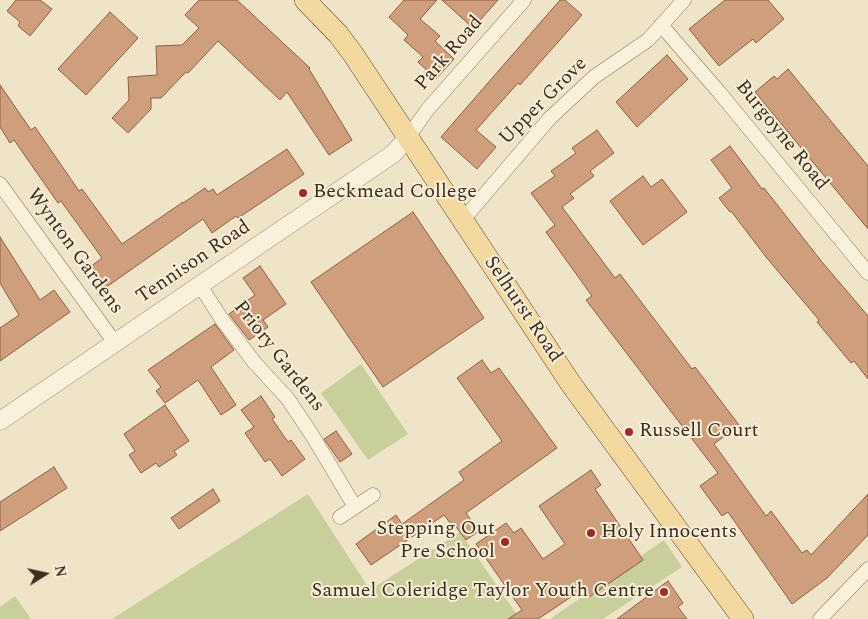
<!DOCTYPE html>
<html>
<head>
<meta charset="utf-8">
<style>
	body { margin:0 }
	#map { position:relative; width:868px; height:619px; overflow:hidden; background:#f0e4c8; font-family:Spectral,serif }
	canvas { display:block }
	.north { position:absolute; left:20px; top:549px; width:50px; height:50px; -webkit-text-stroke:4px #f7eed8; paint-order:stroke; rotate:80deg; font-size:14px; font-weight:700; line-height:20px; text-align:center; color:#3d2e20 }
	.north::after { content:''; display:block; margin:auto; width:18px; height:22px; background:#3d2e20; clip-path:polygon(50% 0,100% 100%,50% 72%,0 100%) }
</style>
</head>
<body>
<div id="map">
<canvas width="868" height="619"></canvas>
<div class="north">N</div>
</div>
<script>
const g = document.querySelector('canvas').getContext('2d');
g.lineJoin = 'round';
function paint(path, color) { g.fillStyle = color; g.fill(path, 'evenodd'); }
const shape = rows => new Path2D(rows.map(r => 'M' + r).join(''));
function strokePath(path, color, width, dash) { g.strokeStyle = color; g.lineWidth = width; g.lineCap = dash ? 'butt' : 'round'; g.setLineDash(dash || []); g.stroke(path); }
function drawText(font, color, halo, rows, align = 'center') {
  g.font = font + ' Spectral,serif'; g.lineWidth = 4; g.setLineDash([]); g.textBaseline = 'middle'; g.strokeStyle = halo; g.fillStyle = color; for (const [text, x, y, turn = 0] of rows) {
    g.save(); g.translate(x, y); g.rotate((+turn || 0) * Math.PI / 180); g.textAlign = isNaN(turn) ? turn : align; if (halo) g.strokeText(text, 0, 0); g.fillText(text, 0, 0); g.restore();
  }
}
paint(shape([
	[361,364,408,434,368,460,321,393],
	[308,494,370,590,460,532,520,619,112,619],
	[664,540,682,567,603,619,550,619],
	[15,596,31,619,0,619,0,607]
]), '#c9cf9b');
const building = shape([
	[16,0,40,0,52,9,30,36,18,26,20,22,7,11,16,0],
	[199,0,237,0,310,68,309,69,352,140,329,155,287,92,280,100,218,41,188,73,186,72,161,98,151,98,151,109,128,133,112,118,129,100,128,77,157,75,156,46,182,45,199,28,185,15,199,0],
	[404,0,437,0,420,19,440,36,435,41,454,59,436,79,418,62,423,57,404,40,408,35,389,17,404,0],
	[442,0,498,0,473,28,442,0],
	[560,0,565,0,582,15,520,85,518,83,476,130,496,147,477,169,441,137,560,0],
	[725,0,768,0,784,19,756,43,753,39,719,66,689,29,725,0],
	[110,12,138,38,86,95,58,69,110,12],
	[667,55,688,79,637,127,616,102,667,55],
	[788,69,868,166,868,229,755,92,774,76,777,79,788,69],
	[0,85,31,130,35,127,79,191,82,189,122,244,183,202,183,203,205,188,208,192,213,189,217,195,287,149,304,174,238,218,236,216,212,233,203,219,105,288,90,267,102,258,61,201,58,203,14,140,10,143,0,127,0,85],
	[597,130,614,153,590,171,594,176,570,194,574,198,562,207,615,278,620,274,692,369,695,367,739,425,714,444,766,516,771,511,802,553,807,550,811,555,868,494,868,535,827,578,792,604,728,512,722,516,700,486,718,473,586,300,592,296,546,232,555,225,531,193,555,176,551,171,576,153,572,148,597,130],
	[730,146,762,189,764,188,822,262,868,316,868,379,854,361,851,363,817,322,819,320,766,257,731,211,730,212,719,198,732,188,711,160,730,146],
	[643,176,651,187,662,179,687,212,643,245,610,201,643,176],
	[413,212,484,318,383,387,311,282,413,212],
	[0,237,40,300,54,290,70,312,0,361,0,328,19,315,0,283,0,237],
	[260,266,286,304,263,320,268,327,249,340,229,314,255,295,243,278,260,266],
	[215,324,234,350,211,367,236,405,221,415,198,380,165,403,156,391,161,387,148,370,215,324],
	[482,360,491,373,499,368,557,448,466,513,479,531,466,540,453,523,451,524,444,515,371,565,356,544,396,515,402,524,464,480,459,472,502,441,457,378,482,360],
	[261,396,275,417,272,419,288,442,291,440,305,459,282,476,270,459,265,462,245,433,254,427,241,410,261,396],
	[165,405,189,441,174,451,177,455,159,467,156,463,141,473,129,455,135,451,124,434,165,405],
	[336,431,352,454,340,462,324,439,336,431],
	[54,467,67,488,0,531,0,502,54,467],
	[591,470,601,485,595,489,643,560,589,597,583,589,538,619,508,619,522,610,476,544,506,523,514,533,521,528,543,559,565,544,539,506,591,470],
	[213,489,220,501,179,529,171,518,213,489],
	[668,581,683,603,678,607,687,619,617,619,668,581]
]);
paint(building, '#cf9f7d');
strokePath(building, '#8d5f41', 1);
const minor = shape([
	[661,25,719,92,868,273],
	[408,137,428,109,524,0],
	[0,184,115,343],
	[462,221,550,118,594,77,648,40,684,0],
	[199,284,221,318,254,362,288,399,312,435,355,507],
	[340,517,373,495],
	[820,619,868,569]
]);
const tertiary = shape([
	[0,421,393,154,408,137]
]);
const primary = shape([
	[305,0,338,34,353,54,571,384,743,619]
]);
strokePath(minor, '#8d765c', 15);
strokePath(tertiary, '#8d765c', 19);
strokePath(primary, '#5b4430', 22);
strokePath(minor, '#faf1dc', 14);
strokePath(tertiary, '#faf1dc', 18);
strokePath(primary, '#f3d9a0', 21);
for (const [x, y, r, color] of [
	[303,193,5,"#9e2a2b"],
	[629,432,5,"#9e2a2b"],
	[591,533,5,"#9e2a2b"],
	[505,542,5,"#9e2a2b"],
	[664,592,5,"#9e2a2b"]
]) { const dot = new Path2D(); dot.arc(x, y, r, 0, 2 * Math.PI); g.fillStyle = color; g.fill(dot); strokePath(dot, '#f7eed8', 2); }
drawText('20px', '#3d2e20', '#f7eed8', [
	["Park Road",450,54,-49],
	["Upper Grove",544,102,-45],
	["Burgoyne Road",781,136,51],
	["Wynton Gardens",74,252,54],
	["Tennison Road",194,263,-34],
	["Selhurst Road",522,310,56],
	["Priory Gardens",278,357,52]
]);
drawText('20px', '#3d2e20', '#f7eed8', [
	["Beckmead College",313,193],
	["Russell Court",639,432],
	["Stepping Out",495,530,"right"],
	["Pre School",495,553,"right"],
	["Holy Innocents",601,533],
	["Samuel Coleridge Taylor Youth Centre",654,592,"right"]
], 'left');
</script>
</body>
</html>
